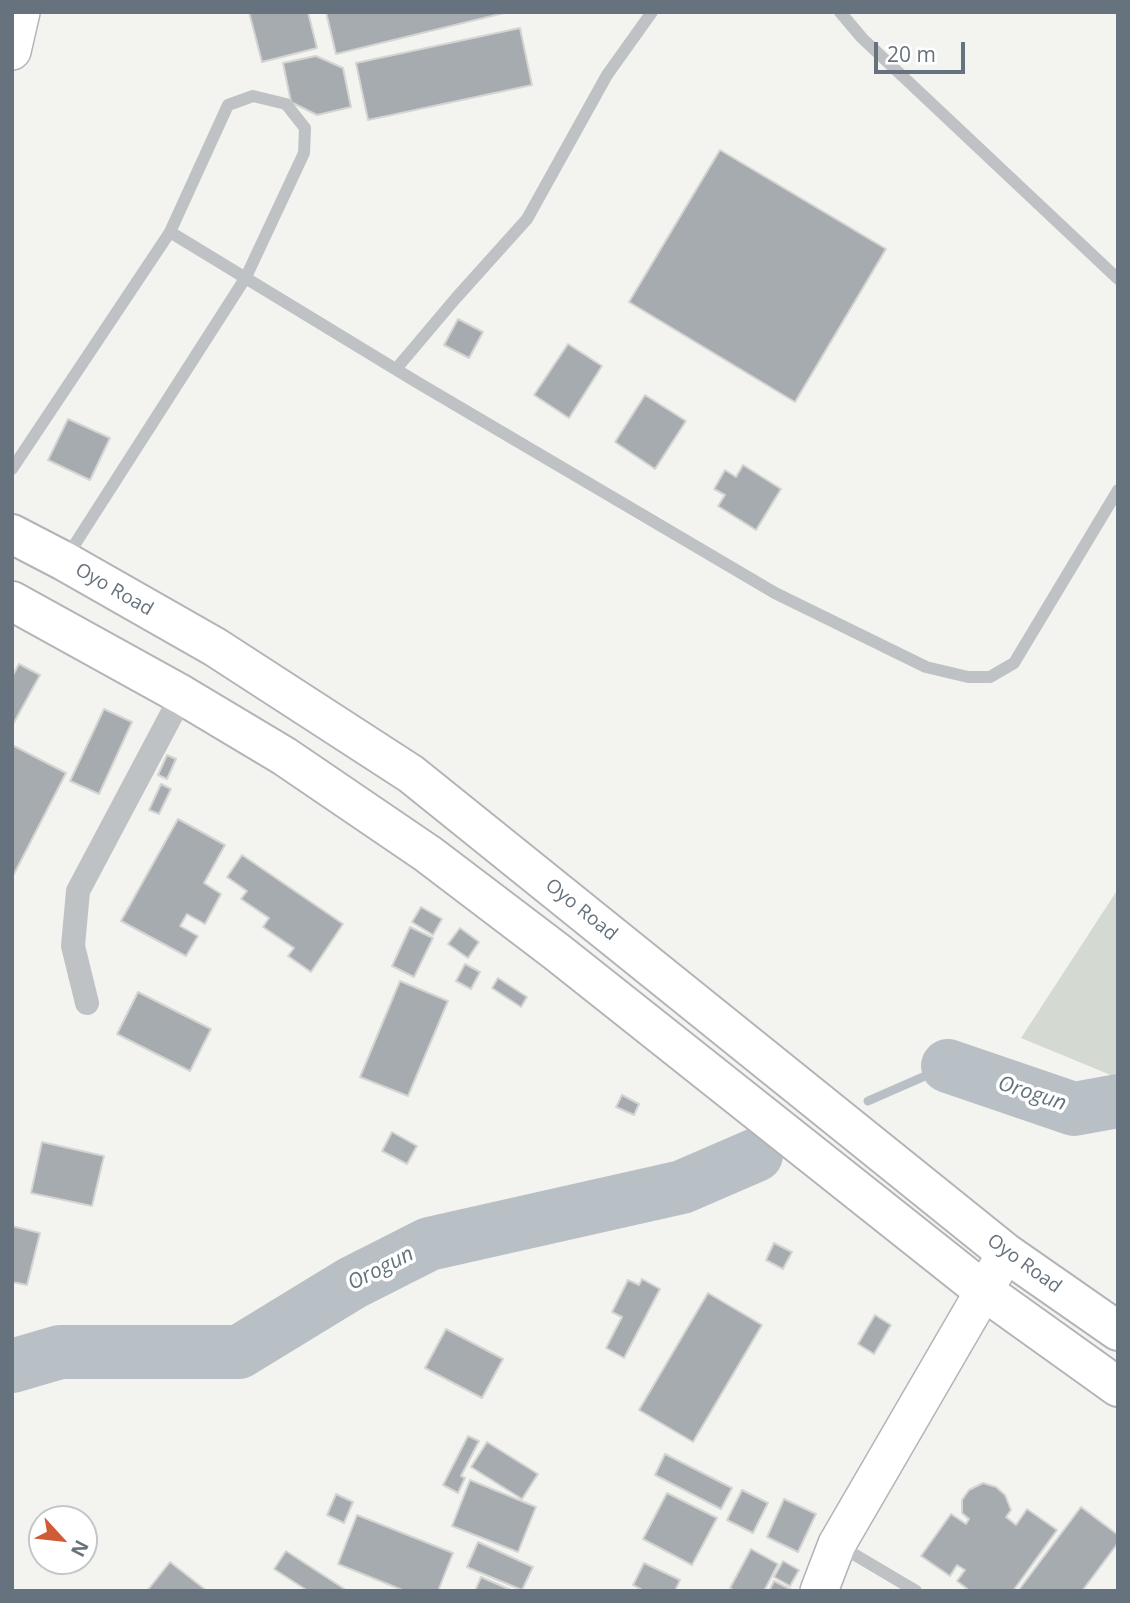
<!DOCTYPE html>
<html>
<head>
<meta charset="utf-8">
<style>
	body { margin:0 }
	#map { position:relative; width:1130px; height:1603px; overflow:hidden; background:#f3f3f0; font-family:"Open Sans",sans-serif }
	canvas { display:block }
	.frame { position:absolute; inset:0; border:14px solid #66727d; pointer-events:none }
	.north { position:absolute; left:28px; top:1505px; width:70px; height:70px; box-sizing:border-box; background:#fff; border:2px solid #c2c7cb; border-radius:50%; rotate:117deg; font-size:19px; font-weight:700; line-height:28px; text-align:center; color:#66727d }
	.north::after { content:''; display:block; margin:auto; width:24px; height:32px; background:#ce5c35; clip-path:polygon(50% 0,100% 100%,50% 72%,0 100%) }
	.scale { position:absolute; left:874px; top:42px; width:91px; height:32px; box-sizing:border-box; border:4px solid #66727d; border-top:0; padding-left:9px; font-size:21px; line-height:24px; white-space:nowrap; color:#66727d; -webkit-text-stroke:5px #fff; paint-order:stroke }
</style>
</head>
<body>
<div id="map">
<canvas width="1130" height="1603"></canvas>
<div class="frame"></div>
<div class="north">N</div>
<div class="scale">20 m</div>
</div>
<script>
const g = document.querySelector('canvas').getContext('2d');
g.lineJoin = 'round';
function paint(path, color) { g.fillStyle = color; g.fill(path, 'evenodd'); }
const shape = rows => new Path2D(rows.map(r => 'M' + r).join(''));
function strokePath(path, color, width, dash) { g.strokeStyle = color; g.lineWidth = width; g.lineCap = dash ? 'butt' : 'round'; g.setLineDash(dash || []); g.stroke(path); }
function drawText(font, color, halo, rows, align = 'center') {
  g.font = font + ' "Open Sans",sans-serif'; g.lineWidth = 7; g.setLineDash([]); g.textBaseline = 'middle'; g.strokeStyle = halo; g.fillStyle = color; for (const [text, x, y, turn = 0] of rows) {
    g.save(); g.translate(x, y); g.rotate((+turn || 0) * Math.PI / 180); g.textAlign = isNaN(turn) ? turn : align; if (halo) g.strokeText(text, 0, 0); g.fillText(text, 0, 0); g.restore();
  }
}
paint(shape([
	[1118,889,1118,1078,1021,1038]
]), '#d4dad1');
strokePath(shape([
	[868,1101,948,1066]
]), '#b8c0c5', 9);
strokePath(shape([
	[948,1066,1074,1109,1118,1101],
	[12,1366,60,1352,239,1352,352,1283,429,1244,682,1187,756,1155]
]), '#b8c0c5', 54);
const building = shape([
	[249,12,308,12,317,48,262,62,249,12],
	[326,12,508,12,336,54,326,12],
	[520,28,532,85,368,120,356,63,520,28],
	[316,56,343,68,351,107,317,115,291,102,283,63,316,56],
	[720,150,886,249,795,402,629,302,720,150],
	[458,319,483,332,469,358,444,345,458,319],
	[568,344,602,366,569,418,534,395,568,344],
	[645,395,686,421,655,469,615,442,645,395],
	[68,419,110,438,90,480,48,460,68,419],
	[743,465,781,489,756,530,718,506,725,495,714,489,725,470,736,477,743,465],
	[19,664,40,675,12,726,12,677,19,664],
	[104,709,132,722,99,794,70,781,104,709],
	[12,745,66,773,14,874,12,873,12,745],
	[167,755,176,759,167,779,158,775,167,755],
	[161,784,171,789,159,814,149,810,161,784],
	[178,819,225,845,204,883,221,894,205,924,187,914,180,926,198,936,186,956,121,921,178,819],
	[242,855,343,924,311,972,288,956,294,948,263,927,269,918,241,899,247,891,227,877,242,855],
	[421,907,442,919,433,935,412,922,421,907],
	[410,927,433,938,414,977,392,966,410,927],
	[460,928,479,942,468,958,448,944,460,928],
	[465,964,480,972,471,989,456,981,465,964],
	[498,978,527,997,521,1007,492,988,498,978],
	[400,981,448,1001,408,1096,360,1077,400,981],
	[138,992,211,1029,190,1071,117,1034,138,992],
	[622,1095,639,1104,634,1115,616,1107,622,1095],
	[392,1132,417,1146,407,1164,382,1151,392,1132],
	[42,1142,104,1156,92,1206,31,1193,42,1142],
	[12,1226,40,1233,27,1285,12,1282,12,1226],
	[774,1243,792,1252,783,1269,766,1260,774,1243],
	[642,1279,660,1289,624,1358,606,1348,622,1317,612,1312,628,1280,639,1285,642,1279],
	[708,1293,762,1325,693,1442,639,1410,708,1293],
	[875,1315,891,1325,874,1354,858,1344,875,1315],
	[446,1329,503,1359,482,1398,425,1368,446,1329],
	[468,1436,479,1441,461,1476,465,1478,458,1493,443,1485,468,1436],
	[487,1442,538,1474,522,1499,471,1467,487,1442],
	[665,1454,732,1488,721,1509,655,1475,665,1454],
	[470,1480,536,1507,518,1552,452,1526,470,1480],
	[983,1483,996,1487,1005,1495,1011,1510,1006,1517,1016,1525,1027,1509,1057,1530,1013,1591,970,1591,957,1581,965,1570,957,1565,950,1576,921,1556,951,1514,966,1524,969,1519,962,1513,962,1500,969,1490,983,1483],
	[742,1490,768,1503,753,1533,727,1520,742,1490],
	[667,1493,717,1518,692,1565,643,1539,667,1493],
	[336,1494,353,1502,344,1523,327,1515,336,1494],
	[784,1499,816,1514,798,1552,767,1537,784,1499],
	[1081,1507,1118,1535,1118,1543,1082,1591,1018,1591,1081,1507],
	[357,1515,453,1553,438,1591,405,1591,338,1564,357,1515],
	[478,1542,533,1567,522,1590,467,1567,478,1542],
	[751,1549,778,1564,764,1591,735,1591,730,1588,751,1549],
	[286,1551,346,1590,346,1591,308,1591,274,1569,286,1551],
	[783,1561,799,1570,790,1586,774,1577,783,1561],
	[170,1562,207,1591,147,1591,170,1562],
	[644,1563,680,1580,675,1591,644,1591,633,1585,644,1563],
	[481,1577,513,1591,475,1591,481,1577],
	[774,1581,792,1590,792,1591,769,1591,774,1581]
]);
paint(building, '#a5abaf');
strokePath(building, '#d4d4d3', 2);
const secondary = shape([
	[12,51,21,12],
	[819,1591,837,1544,1006,1253]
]);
const highway = shape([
	[12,534,64,561,215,647,411,774,1006,1253,1118,1331],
	[12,601,182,695,284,756,428,854,557,952,984,1291,1118,1387]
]);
strokePath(secondary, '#b1b5b9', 40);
strokePath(highway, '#b2b4b7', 42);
strokePath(shape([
	[840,12,862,38,1118,279],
	[170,232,415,381,775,593,926,667,968,677,990,677,1014,663,1118,490],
	[396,369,456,298,527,219,607,75,652,12],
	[12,469,170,232,228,105,253,96,286,104,305,128,304,153,246,277,66,558],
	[840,1546,916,1591]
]), '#bfc2c4', 12);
strokePath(shape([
	[87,1003,73,946,78,891,182,695]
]), '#bfc2c4', 24);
strokePath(secondary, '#fff', 37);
strokePath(highway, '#fff', 38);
drawText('19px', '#66727d', '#fff', [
	["Oyo Road",114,590,30],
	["Oyo Road",581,910,39],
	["Oyo Road",1024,1264,36]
]);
drawText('italic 21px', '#62737b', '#fff', [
	["Orogun",1032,1094,18],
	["Orogun",381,1269,-27]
]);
</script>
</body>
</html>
